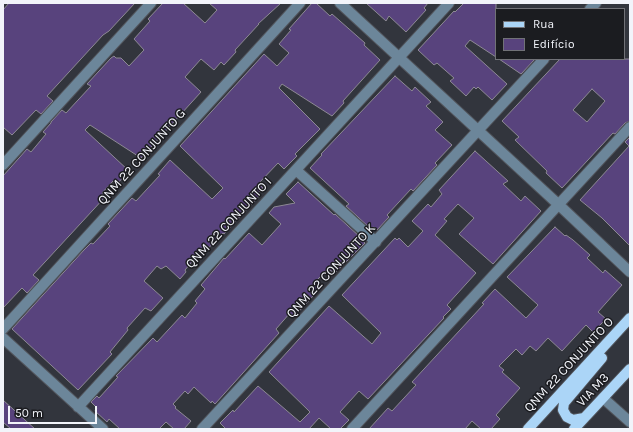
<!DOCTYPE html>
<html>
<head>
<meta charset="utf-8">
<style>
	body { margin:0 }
	#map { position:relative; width:633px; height:432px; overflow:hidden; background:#32353d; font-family:Karla,sans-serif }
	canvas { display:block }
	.frame { position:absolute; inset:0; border:4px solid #f2f4fa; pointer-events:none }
	.legend { position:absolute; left:495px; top:8px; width:130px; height:52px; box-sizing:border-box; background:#1b1c20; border:1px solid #717277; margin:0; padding:5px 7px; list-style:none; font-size:12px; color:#f2f4fa }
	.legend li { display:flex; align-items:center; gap:8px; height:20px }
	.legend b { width:20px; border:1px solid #717277 }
	.scale { position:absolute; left:8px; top:406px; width:89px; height:18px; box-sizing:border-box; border:2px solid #f2f4fa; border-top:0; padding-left:5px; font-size:12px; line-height:14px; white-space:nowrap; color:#f2f4fa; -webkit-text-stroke:3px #1b1c20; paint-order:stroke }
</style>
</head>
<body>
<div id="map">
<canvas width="633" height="432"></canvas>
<div class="frame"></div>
<ul class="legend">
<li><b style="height:5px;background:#abd5f7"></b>Rua</li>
<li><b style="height:11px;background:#58437d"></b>Edifício</li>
</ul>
<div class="scale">50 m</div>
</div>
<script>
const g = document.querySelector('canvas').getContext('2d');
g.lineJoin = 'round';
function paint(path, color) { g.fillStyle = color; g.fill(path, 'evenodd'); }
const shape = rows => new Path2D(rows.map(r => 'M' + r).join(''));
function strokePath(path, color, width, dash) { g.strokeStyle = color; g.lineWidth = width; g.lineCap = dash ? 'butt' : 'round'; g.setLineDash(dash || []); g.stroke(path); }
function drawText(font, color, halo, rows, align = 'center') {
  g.font = font + ' Karla,sans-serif'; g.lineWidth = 3; g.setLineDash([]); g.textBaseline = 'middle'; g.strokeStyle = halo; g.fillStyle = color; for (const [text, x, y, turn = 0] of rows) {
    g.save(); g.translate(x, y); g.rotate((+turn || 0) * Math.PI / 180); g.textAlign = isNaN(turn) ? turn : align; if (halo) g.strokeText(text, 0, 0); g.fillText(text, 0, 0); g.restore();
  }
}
const building = shape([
	[9,3,135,3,109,31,103,35,47,96,53,101,41,114,36,110,12,135,3,127,3,10,9,3],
	[163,3,183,3,205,23,217,10,209,3,281,3,258,24,259,24,235,50,236,52,224,65,221,62,214,70,201,59,185,77,201,92,141,158,90,125,85,130,129,171,117,184,113,181,102,193,105,197,33,275,39,280,27,293,22,288,21,289,3,308,3,176,27,149,31,152,46,134,43,132,51,123,51,122,62,110,66,113,91,86,87,84,111,58,114,56,116,58,121,58,129,66,144,50,134,39,150,21,148,19,163,3],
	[312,3,316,3,330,16,332,14,365,43,364,45,380,60,343,101,344,103,332,116,282,84,279,88,320,129,295,154,297,156,284,169,278,163,259,183,263,188,258,193,260,195,224,234,223,233,198,259,196,257,185,270,186,272,180,279,166,266,161,269,157,266,144,281,163,298,151,311,145,308,127,328,128,330,110,352,112,354,78,390,12,329,84,250,91,243,93,244,110,226,108,224,132,198,136,201,160,175,158,174,170,160,212,199,223,188,180,146,264,54,277,66,289,53,279,44,291,30,289,29,312,3],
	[366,3,428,3,424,8,426,10,406,32,389,16,386,21,366,3],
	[464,3,496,3,496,57,470,40,465,46,507,84,492,100,478,87,476,89,474,87,466,96,450,81,454,78,437,63,434,65,418,50,454,11,455,12,464,3],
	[499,59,535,59,521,74,499,59],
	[560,59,630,59,630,121,625,123,615,134,613,133,562,188,546,173,547,171,515,140,519,137,502,121,560,59],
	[592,89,605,101,587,122,573,110,592,89],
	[395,76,412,91,415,87,431,102,426,106,443,122,435,130,452,145,435,163,437,165,413,191,411,189,387,215,389,217,377,230,374,227,371,229,346,206,349,204,310,168,322,155,321,154,395,76],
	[630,137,630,246,602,218,580,200,629,146,625,142,630,137],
	[475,151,508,181,503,184,521,201,525,196,541,211,493,264,459,234,474,218,458,204,444,219,447,221,435,235,476,273,447,305,451,309,443,317,444,318,368,399,359,391,340,412,349,420,340,429,331,429,319,418,309,429,226,429,220,423,233,410,234,412,258,386,300,422,310,412,269,372,329,306,372,344,381,333,342,295,395,238,397,240,399,238,408,247,423,231,412,221,428,204,431,207,442,194,439,190,475,151],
	[298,182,334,215,335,214,360,237,359,238,365,243,335,273,328,269,316,281,322,286,294,317,290,313,276,329,279,333,215,404,212,401,211,403,194,387,188,394,185,391,173,404,176,407,175,408,191,421,184,429,174,429,166,422,159,429,120,429,109,419,107,422,95,411,97,408,91,402,97,396,99,398,118,377,116,376,153,338,157,342,182,315,185,318,197,303,195,301,205,289,201,285,224,258,225,259,249,233,262,245,281,224,269,213,274,207,295,203,286,194,298,182],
	[555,227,565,236,566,235,573,240,590,255,587,258,603,273,605,270,622,285,598,312,606,319,593,332,586,325,562,351,548,338,536,351,530,346,522,355,516,349,499,366,504,370,502,372,520,388,496,415,500,419,491,429,481,429,472,421,465,429,369,429,388,408,392,411,416,385,412,382,484,304,482,303,495,289,526,318,538,305,507,277,555,227],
	[3,400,25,420,35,429,11,429,3,422,3,400]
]);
paint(building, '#58437d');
strokePath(building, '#8d8994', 1);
const minor = shape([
	[340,3,559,205,630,272],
	[590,9,596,3],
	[3,165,151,3],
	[296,170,376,242],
	[3,329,300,3],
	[3,338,103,429],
	[603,398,630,422],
	[78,407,449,3],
	[202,429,544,59],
	[352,429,630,127]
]);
const major = shape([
	[584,418,573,420,567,417,563,410,564,403,602,358],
	[528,429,630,318],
	[574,429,630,369]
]);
strokePath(minor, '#51545b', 12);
strokePath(major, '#51545b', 12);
strokePath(minor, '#6c869a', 10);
strokePath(major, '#abd5f7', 10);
drawText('13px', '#f2f4fa', '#1b1c20', [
	["QNM 22 CONJUNTO G",142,157,-48],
	["QNM 22 CONJUNTO I",229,223,-47],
	["QNM 22 CONJUNTO K",331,271,-47],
	["QNM 22 CONJUNTO O",569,365,-47],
	["VIA M3",593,390,-47]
]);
</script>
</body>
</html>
